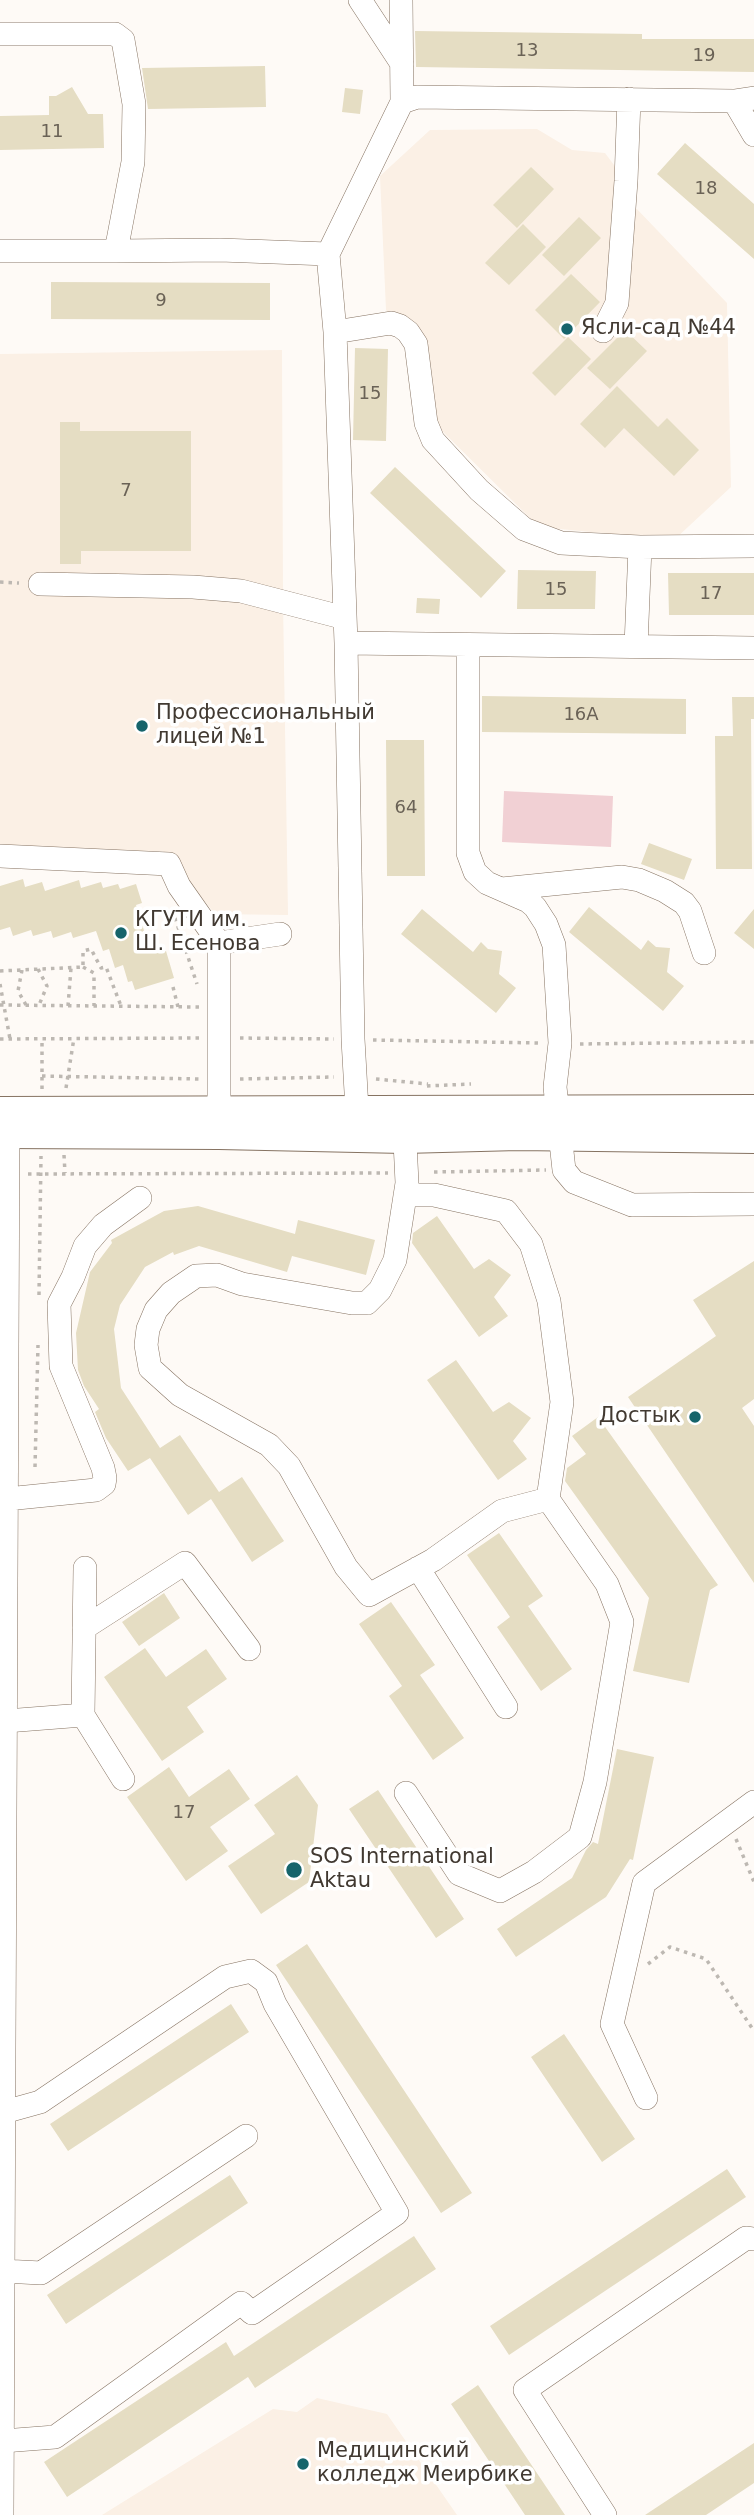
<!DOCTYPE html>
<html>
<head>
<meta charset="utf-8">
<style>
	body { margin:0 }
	canvas { display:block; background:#fefaf6 }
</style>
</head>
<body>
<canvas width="754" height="2515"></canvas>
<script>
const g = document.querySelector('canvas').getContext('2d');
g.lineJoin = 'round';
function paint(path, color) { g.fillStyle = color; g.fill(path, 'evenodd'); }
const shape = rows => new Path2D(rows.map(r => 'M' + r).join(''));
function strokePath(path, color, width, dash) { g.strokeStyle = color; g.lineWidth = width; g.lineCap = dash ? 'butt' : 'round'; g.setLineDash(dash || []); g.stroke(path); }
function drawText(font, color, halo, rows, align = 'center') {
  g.font = font + ' "DejaVu Sans",sans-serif'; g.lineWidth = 7; g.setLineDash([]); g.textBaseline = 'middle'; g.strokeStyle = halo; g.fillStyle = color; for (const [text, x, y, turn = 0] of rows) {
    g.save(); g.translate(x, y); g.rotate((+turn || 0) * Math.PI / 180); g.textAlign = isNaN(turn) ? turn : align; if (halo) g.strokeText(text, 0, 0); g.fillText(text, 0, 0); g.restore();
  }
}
paint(shape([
	[537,129,572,150,605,153,620,173,634,206,727,303,731,487,674,540,539,527,429,418,426,349,386,310,380,176,430,130],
	[282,350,283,601,288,915,215,914,163,851,0,852,0,354],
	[317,2398,387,2414,457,2515,102,2515,273,2409,297,2412]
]), '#fbf0e5');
paint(shape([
	[504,791,613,796,611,847,502,842]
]), '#f1d0d4');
paint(shape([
	[415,31,642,34,642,39,754,39,754,72,416,67],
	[265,66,266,107,148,109,142,68],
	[72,87,88,114,103,114,104,148,0,150,0,116,49,115,49,96,56,96],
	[345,88,363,90,360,114,342,112],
	[685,143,754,204,754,259,657,174],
	[531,167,554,189,517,228,493,205],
	[579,217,601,238,564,276,542,255],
	[523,224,546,247,509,285,485,263],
	[571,274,600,302,564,339,535,310],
	[51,282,270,283,270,320,51,319],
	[625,330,647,351,610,389,587,368],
	[568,337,591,359,555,396,532,373],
	[355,348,388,349,386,441,353,440],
	[617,386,658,427,667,418,699,450,674,476,624,428,605,448,580,424],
	[60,422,80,422,80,431,191,431,191,551,81,551,81,564,60,564],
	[395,467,506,571,481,598,370,493],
	[518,570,596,571,595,609,517,609],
	[668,573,754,573,754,615,669,615],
	[417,598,440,599,439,614,416,613],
	[482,696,686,699,686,734,482,732],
	[732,697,754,697,754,719,751,719,752,869,716,869,715,736,733,736],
	[386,740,424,740,425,876,387,876],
	[649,843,692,859,684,880,641,864],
	[23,879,25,887,42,882,45,891,79,880,81,888,101,882,103,888,118,884,120,889,136,884,142,903,136,905,146,937,155,934,160,953,166,951,174,978,135,990,132,981,128,982,123,965,115,968,109,949,103,951,96,931,73,938,71,932,53,938,51,931,33,936,31,930,13,936,10,927,0,930,0,886],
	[589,907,641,950,648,940,656,947,670,948,667,972,684,986,663,1011,569,932],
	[422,909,473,952,481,942,488,949,502,951,499,974,516,988,496,1013,401,934],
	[754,909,754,949,734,933],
	[198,1206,295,1234,298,1220,375,1240,366,1275,292,1256,287,1272,199,1246,174,1255,173,1252,145,1267,120,1305,114,1329,121,1388,160,1448,180,1435,219,1492,242,1477,284,1541,252,1562,211,1499,188,1515,150,1458,128,1471,106,1438,95,1412,99,1409,84,1386,78,1370,76,1333,90,1272,112,1243,111,1240,164,1211],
	[437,1216,474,1269,489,1259,511,1275,494,1297,508,1316,479,1337,412,1243,413,1233],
	[754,1261,754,1399,742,1408,754,1426,754,1583,628,1397,716,1336,693,1300],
	[456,1360,493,1412,509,1402,531,1418,513,1441,527,1459,498,1480,427,1380],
	[598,1417,718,1585,710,1590,689,1683,633,1671,649,1598,565,1481,567,1468,586,1454,572,1436],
	[499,1533,543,1596,528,1606,572,1669,541,1691,497,1627,510,1617,467,1555],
	[164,1593,180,1618,139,1646,122,1622],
	[391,1602,435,1665,420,1675,464,1738,433,1760,389,1696,402,1686,359,1624],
	[145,1648,166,1677,206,1649,227,1679,187,1707,204,1732,162,1761,104,1677],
	[617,1749,654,1757,633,1860,630,1859,606,1897,516,1957,497,1929,572,1878,586,1850,593,1842,598,1844],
	[169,1767,189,1797,229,1769,250,1799,210,1827,228,1851,186,1881,127,1797],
	[297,1775,318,1805,309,1882,261,1914,228,1866,275,1834,254,1805],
	[378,1790,464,1919,436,1938,349,1809],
	[307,1944,472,2193,441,2213,276,1965],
	[231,2004,249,2032,68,2151,50,2124],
	[564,2034,635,2139,602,2162,531,2057],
	[727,2169,746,2197,509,2355,490,2326],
	[230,2175,248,2203,66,2324,47,2295],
	[414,2236,436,2269,255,2388,248,2377,67,2497,44,2462,226,2342,234,2356],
	[478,2385,565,2515,525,2515,451,2404],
	[754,2443,754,2483,706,2515,645,2515]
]), '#e5ddc3');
const minor = shape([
	[360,0,402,64],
	[401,0,402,102],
	[0,34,115,34,123,40,134,104,133,162,116,251,220,250,328,254],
	[734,101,754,135],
	[0,251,116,251],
	[603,331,617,303,626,181,629,99],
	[335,332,391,323,400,326,408,332,416,344,426,423,433,440,479,490,524,529,561,543,640,547,754,546],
	[40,584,193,587,241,591,345,618],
	[346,643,754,648],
	[468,645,468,853,475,872,487,883,528,901,535,907,546,924,554,945,560,1043,555,1087,564,1170,574,1182,632,1205,754,1204],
	[636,646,640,547],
	[0,856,169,864,179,886,219,943],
	[502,889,622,877,639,880,665,891,684,903,690,911,704,953],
	[404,1121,407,1183,395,1260,380,1290,367,1303,352,1303,242,1284,217,1275,196,1276,171,1293,156,1310,148,1329,146,1345,150,1368,180,1395,269,1445,289,1466,346,1567,369,1595,433,1560,502,1511,548,1499],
	[219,1127,219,943,280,934],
	[358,1127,353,1039,346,643,335,332,328,254,402,102,417,97,734,101,754,98],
	[405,1195,434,1195,506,1211,531,1244,549,1301,562,1402,548,1499,607,1584,622,1622,595,1782,580,1837,534,1872,500,1891,459,1874,406,1793],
	[7,1499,96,1490,104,1484,105,1478,103,1468,61,1366,59,1304,73,1277,85,1246,103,1225,140,1198],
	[418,1568,506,1707],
	[84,1628,185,1563,249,1649],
	[83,1715,85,1568],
	[6,1721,83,1715,123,1779],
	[646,2098,612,2024,644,1883,754,1802],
	[3,2271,41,2273,246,2136],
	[3,2441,55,2437,241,2303,252,2313,397,2213,275,2004,266,1982,251,1971,225,1977,40,2102,4,2112],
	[2,2515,8,1118],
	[605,2515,525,2390,746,2238,754,2239]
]);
const major = shape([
	[0,1112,754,1110],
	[0,1133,219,1134,404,1138,518,1135,754,1138]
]);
strokePath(minor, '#867362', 24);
strokePath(major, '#867362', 32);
strokePath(shape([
	[0,582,19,583],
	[175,918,197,984],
	[83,967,94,973,94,1006],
	[38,969,47,986,39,1005],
	[22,970,18,991,26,1005],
	[0,971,83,967,83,951,91,949,101,968,106,967,121,1006],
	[0,984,10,1039],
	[173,987,178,1007],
	[0,1005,199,1007],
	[68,1006,71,968],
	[240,1038,334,1039],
	[0,1039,201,1038],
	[373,1040,540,1043],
	[580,1044,754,1042],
	[42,1076,201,1079],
	[240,1079,334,1077],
	[376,1079,428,1084],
	[427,1086,471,1084],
	[66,1088,74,1038],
	[42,1089,42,1038],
	[64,1155,65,1173],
	[434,1172,546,1170],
	[28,1174,388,1173],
	[39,1295,41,1156],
	[35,1467,38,1345],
	[736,1839,754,1882],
	[648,1964,670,1947,706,1959,754,2031]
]), '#bdb8b2', 3.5, [3.5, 5]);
strokePath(minor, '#fff', 23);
strokePath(major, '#fff', 30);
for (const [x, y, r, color] of [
	[567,329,7,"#16646b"],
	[142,726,7,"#16646b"],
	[121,933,7,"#16646b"],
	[695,1417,7,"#16646b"],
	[294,1870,9,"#16646b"],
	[303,2464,7,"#16646b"]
]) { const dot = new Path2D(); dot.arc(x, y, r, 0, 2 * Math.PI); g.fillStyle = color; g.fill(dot); strokePath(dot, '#fff', 2.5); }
drawText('18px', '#6a6256', null, [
	["13",527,51],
	["19",704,56],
	["11",52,132],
	["18",706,189],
	["9",161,301],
	["15",370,394],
	["7",126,491],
	["15",556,590],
	["17",711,594],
	["16А",581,715],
	["64",406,808],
	["17",184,1813]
]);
drawText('21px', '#413931', '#fff', [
	["Ясли-сад №44",581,329],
	["Профессиональный",156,714],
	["лицей №1",156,738],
	["КГУТИ им.",135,921],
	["Ш. Есенова",135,945],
	["Достык",681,1417,"right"],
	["SOS International",310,1858],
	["Aktau",310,1882],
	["Медицинский",317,2452],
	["колледж Меирбике",317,2476]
], 'left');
</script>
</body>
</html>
